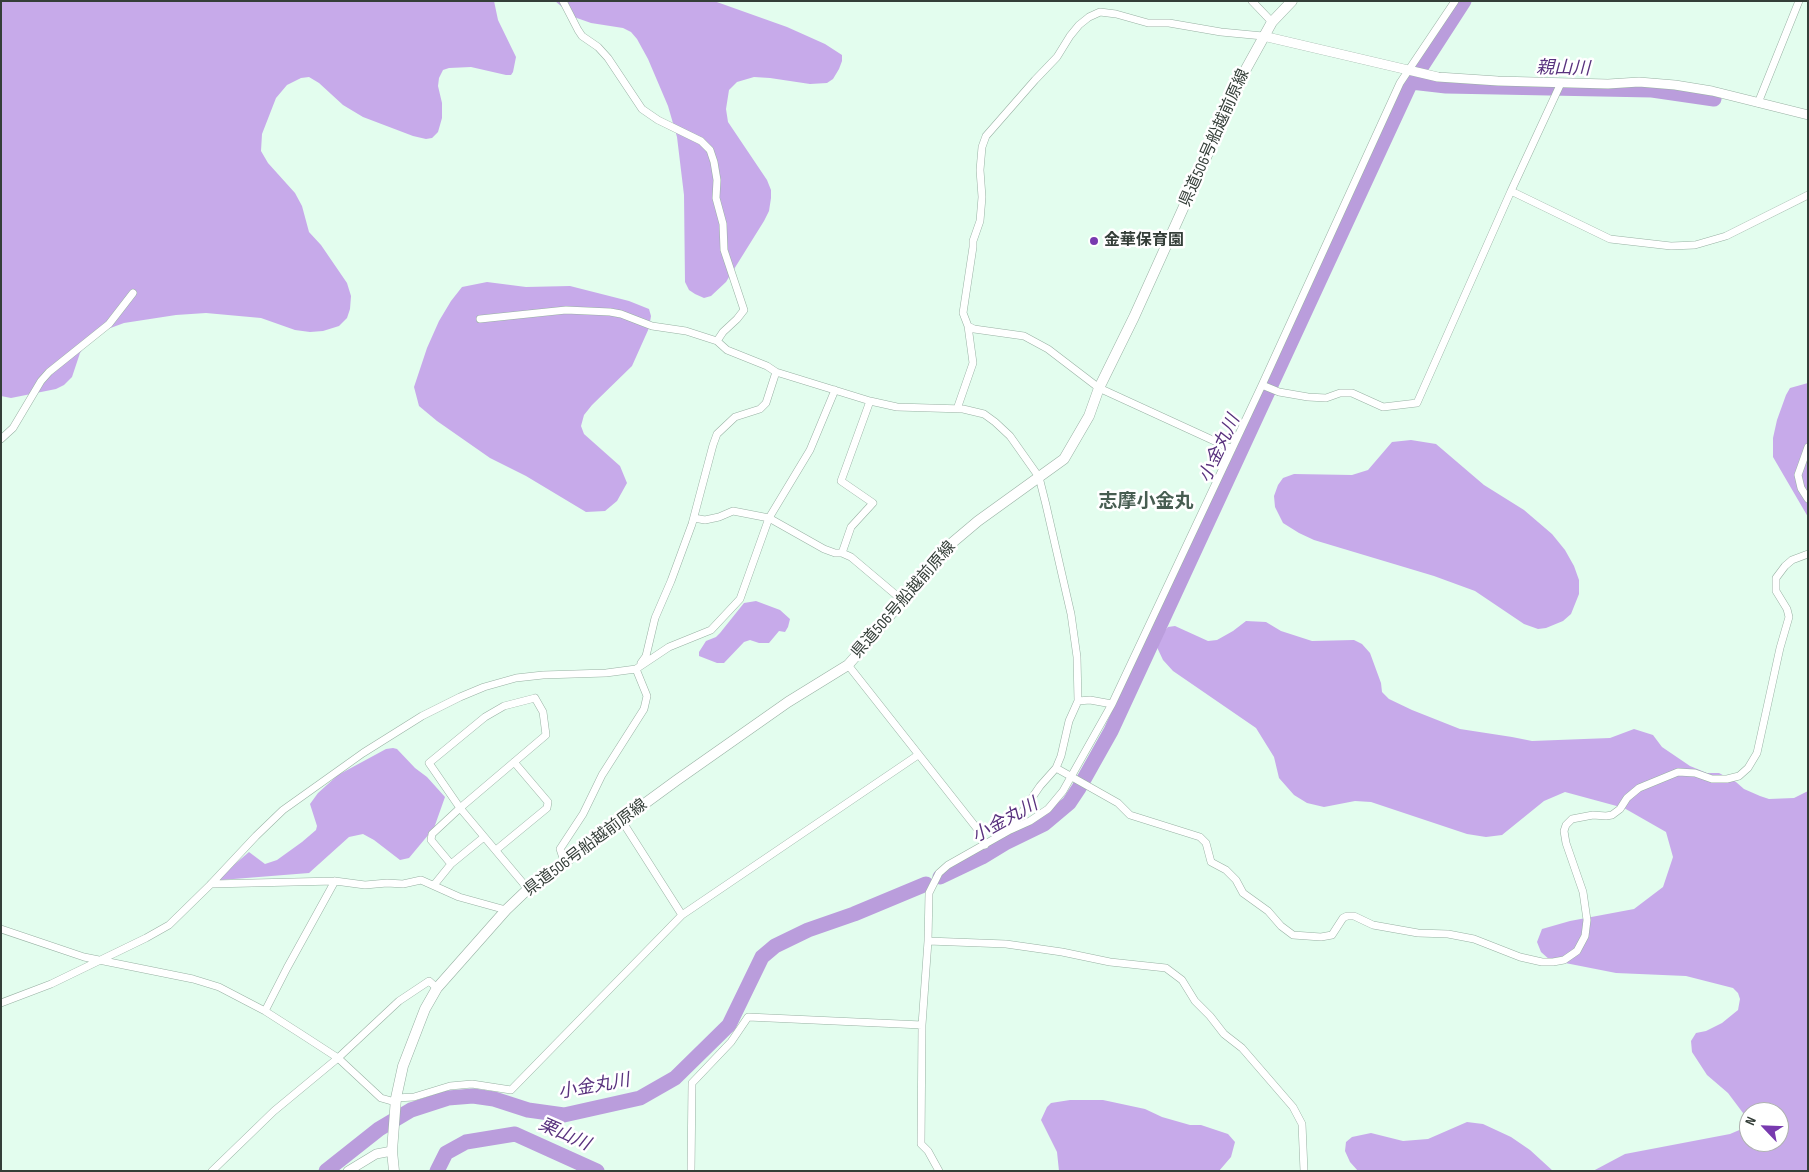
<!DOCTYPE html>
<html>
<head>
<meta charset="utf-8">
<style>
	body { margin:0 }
	#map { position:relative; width:1809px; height:1172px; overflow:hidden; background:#e3fdee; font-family:"Sofia Sans Condensed",sans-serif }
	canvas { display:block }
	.frame { position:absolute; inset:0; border:2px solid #343e38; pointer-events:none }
	.north { position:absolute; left:1739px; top:1102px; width:50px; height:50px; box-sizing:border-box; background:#fff; border:1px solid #aeb2af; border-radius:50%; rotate:294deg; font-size:14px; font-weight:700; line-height:20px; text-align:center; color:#343e38 }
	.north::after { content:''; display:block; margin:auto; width:18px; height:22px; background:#783aaf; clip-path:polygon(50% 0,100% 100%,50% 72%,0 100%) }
</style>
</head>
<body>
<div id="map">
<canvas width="1809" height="1172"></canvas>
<div class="frame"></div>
<div class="north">N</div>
</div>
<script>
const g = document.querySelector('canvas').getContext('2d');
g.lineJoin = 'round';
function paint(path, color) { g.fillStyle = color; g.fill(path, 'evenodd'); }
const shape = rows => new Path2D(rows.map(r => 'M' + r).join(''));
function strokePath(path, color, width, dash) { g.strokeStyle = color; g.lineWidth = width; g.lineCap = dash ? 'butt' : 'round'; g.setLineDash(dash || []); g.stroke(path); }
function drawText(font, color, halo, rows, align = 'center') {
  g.font = font + ' "Sofia Sans Condensed","Noto Sans JP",sans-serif'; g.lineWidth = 5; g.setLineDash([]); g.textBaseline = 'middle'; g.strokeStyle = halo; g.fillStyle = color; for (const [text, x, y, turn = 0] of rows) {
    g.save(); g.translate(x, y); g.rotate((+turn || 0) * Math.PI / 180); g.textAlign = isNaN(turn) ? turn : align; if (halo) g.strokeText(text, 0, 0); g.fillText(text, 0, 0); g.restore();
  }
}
paint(shape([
	[1,1,494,1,498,20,516,57,513,72,511,75,506,75,471,67,449,68,443,70,439,78,438,86,442,103,442,118,438,132,432,138,426,139,413,136,363,117,343,105,319,83,309,77,301,78,287,85,276,98,262,134,261,151,268,163,295,193,302,206,309,232,321,245,347,283,351,296,350,309,347,318,339,326,323,331,310,332,295,330,261,318,206,313,176,315,124,323,105,330,87,344,80,353,72,377,64,385,56,389,11,398,1,396],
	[555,1,714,1,787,27,825,44,842,55,842,61,839,69,833,79,827,83,810,84,770,78,754,77,737,82,729,90,726,109,728,122,767,180,771,190,771,198,769,211,764,221,726,282,711,296,704,298,695,294,689,290,685,282,684,195,677,137,668,106,648,59,637,39,631,32,623,28,591,23,574,17],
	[487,282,526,287,570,286,629,301,649,309,651,316,649,328,632,366,592,405,584,415,581,426,584,434,620,466,627,483,617,501,605,511,586,512,526,476,490,458,437,421,419,406,414,387,427,348,439,321,451,301,462,287],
	[1808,383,1808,517,1773,457,1773,438,1777,420,1786,395,1790,388],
	[1411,440,1436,444,1484,485,1524,510,1552,534,1565,550,1574,566,1579,580,1579,594,1571,614,1563,621,1546,628,1538,629,1524,624,1475,591,1434,576,1314,540,1299,533,1283,523,1275,507,1274,496,1278,485,1283,478,1294,474,1352,475,1368,470,1392,442],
	[756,601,780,610,790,619,788,627,785,632,779,631,769,643,759,643,750,640,744,642,724,663,717,663,699,656,699,652,706,641,716,637,720,633,744,603],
	[1246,621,1266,622,1281,631,1312,641,1354,640,1362,644,1370,653,1381,683,1382,692,1389,699,1412,710,1460,729,1512,737,1532,741,1610,738,1634,729,1653,735,1662,747,1690,766,1707,773,1719,773,1736,782,1744,789,1760,796,1769,799,1794,798,1808,791,1808,1171,1593,1171,1625,1154,1730,1134,1744,1128,1747,1123,1746,1117,1728,1093,1707,1075,1692,1052,1691,1041,1696,1033,1706,1031,1722,1023,1738,1010,1740,999,1738,993,1733,988,1686,976,1616,973,1550,960,1541,952,1537,942,1542,929,1570,921,1634,909,1663,887,1673,857,1666,832,1624,808,1565,792,1544,801,1502,835,1486,837,1467,834,1371,802,1355,801,1324,807,1307,803,1294,795,1279,778,1274,757,1256,728,1173,671,1163,660,1155,643,1168,627,1175,626,1208,641,1217,640,1233,631],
	[1749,1112,1779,1112,1779,1142,1749,1142],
	[393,748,397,749,415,768,427,777,445,797,434,828,409,858,400,860,374,840,363,834,349,837,309,873,221,880,221,876,249,852,265,864,277,860,302,842,316,830,317,826,310,804,318,793,338,775,386,749],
	[1070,1100,1103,1100,1145,1109,1162,1117,1190,1125,1201,1125,1228,1134,1235,1142,1231,1157,1219,1171,1059,1171,1057,1152,1041,1120,1047,1107,1051,1103],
	[1467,1122,1483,1124,1511,1137,1530,1150,1553,1171,1358,1171,1350,1162,1345,1151,1346,1142,1352,1137,1371,1133,1403,1141,1428,1139]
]), '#c7aaea');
strokePath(shape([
	[1422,66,1464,1],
	[940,877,982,857,1005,843,1044,824,1069,803,1079,788,1111,731,1411,82,1446,86,1652,90,1714,99],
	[326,1171,379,1129,411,1110,448,1098,473,1096,494,1099,528,1110,564,1115,640,1098,675,1078,729,1025,762,957,775,946,808,930,854,914,926,884],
	[437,1171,446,1153,466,1142,515,1134,597,1171]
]), '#ba9ddc', 15);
const minor = shape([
	[563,1,578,30,582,36,598,47,608,58,642,109,658,120,701,141,710,150,714,162,717,180,716,198,723,224,724,250,744,310,737,319,723,332,717,341],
	[1252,1,1272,22],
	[1758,103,1799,1],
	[1511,191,1561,83],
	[480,319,566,310,610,312,621,314,652,326,686,331,717,341,727,350,767,366,776,372,870,401,897,407,963,409,984,414,995,422,1010,436,1039,477,1046,505,1071,614,1077,657,1078,701,1069,721,1061,756,1056,768,1040,786,1010,830,948,865,939,873,929,893,928,941,922,1025,748,1017,731,1042,692,1083,691,1171],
	[968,326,974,329,1024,336,1048,349,1099,388,1232,449],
	[1262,385,1279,392,1308,397,1326,398,1340,393,1352,393,1383,407,1417,403,1511,191,1610,239,1671,246,1695,245,1726,236,1808,195],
	[957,409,973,363,968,326,963,313,973,247,973,241,980,221,982,197,980,170,982,147,986,136,1035,80,1057,57,1070,36,1079,25,1089,17,1100,12,1116,14,1148,23,1169,23,1221,32,1263,36],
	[1,439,13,428,41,381,49,372,109,324,133,293],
	[1808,447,1798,475,1801,488,1808,499],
	[694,518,705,520,719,517,733,511,769,518,824,549,835,553,842,553,851,557,902,600],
	[842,553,851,527,873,503,841,481,870,401],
	[641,663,646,656,655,618,671,581,692,524,713,445,717,434,735,417,760,409,766,403,776,372],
	[848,665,979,831,985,845],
	[535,698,543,712,546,735,460,808,429,763,485,717,504,706,535,698],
	[1078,701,1090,700,1112,704,1262,385,1400,83,1455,1],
	[1056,768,1118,803,1130,815,1200,837,1206,843,1211,862,1226,870,1236,880,1243,893,1268,911,1281,926,1293,935,1321,937,1332,935,1343,918,1347,916,1354,916,1373,925,1418,933,1448,934,1474,939,1520,957,1542,962,1553,962,1564,960,1577,951,1585,936,1587,920,1583,892,1566,843,1564,831,1566,825,1572,819,1593,815,1606,816,1612,815,1620,809,1627,798,1639,788,1678,772,1695,773,1712,779,1727,779,1739,776,1748,768,1757,753,1780,648,1789,617,1787,609,1776,591,1776,578,1785,566,1792,560,1808,554],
	[622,821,682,915],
	[1010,830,1030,821,1048,809,1063,791,1112,704],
	[496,850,547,808,548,802,514,762],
	[451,864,431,840,432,834,460,808,528,889],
	[565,864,560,849,583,814,602,775,644,709,647,696,636,669],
	[211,884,335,881,365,885,387,883,403,884,421,880,459,897,506,910],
	[434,885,451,864,484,837],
	[1,929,84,957,193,979,219,987,265,1011,301,1034,338,1058,381,1098,395,1102],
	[928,941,1006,944,1062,952,1110,962,1166,968,1182,980,1195,1001,1210,1016,1224,1034,1242,1048,1293,1107,1302,1124,1304,1171],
	[1,1003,51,984,146,938,169,925,211,884,256,836,283,810,363,753,422,716,460,697,484,687,516,678,543,675,606,673,636,669,669,647,711,630,740,599,769,518,810,450,835,390],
	[265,1011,287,968,335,881],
	[922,1025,921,1144,928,1151,939,1171],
	[396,1098,414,1097,450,1086,472,1084,511,1090,682,915,918,755],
	[212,1171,274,1111,338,1058,399,1001,429,981,437,988]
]);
const tertiary = shape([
	[1263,36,1438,77,1498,81,1608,84,1639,82,1675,85,1712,91,1808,115],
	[348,1171,376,1154,392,1151]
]);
const secondary = shape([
	[394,1171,392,1151,396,1098,403,1066,425,1009,437,988,506,910,528,889,677,780,788,702,848,665,876,633,921,576,946,548,978,521,1064,459,1089,416,1099,388,1134,317,1246,69,1272,22,1292,1]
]);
strokePath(minor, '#98b1a3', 8);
strokePath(tertiary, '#98b1a3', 10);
strokePath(secondary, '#98b1a3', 11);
strokePath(minor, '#fff', 7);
strokePath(tertiary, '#fff', 9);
strokePath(secondary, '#fff', 10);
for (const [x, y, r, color] of [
	[1094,241,5,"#783aaf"]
]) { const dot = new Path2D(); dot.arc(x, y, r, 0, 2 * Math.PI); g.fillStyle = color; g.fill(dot); strokePath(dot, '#fff', 2); }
drawText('16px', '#343e38', '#fff', [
	["県道506号船越前原線",1215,138,-66],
	["県道506号船越前原線",904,600,-49],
	["県道506号船越前原線",586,848,-37]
]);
drawText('bold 16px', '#343e38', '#fff', [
	["金華保育園",1104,241]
], 'left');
drawText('italic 18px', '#59327e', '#fff', [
	["親山川",1563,69,1],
	["小金丸川",1220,449,-65],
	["小金丸川",1005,821,-29],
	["小金丸川",594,1087,-10],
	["栗山川",564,1135,24]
]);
drawText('bold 19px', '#475d51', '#fff', [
	["志摩小金丸",1146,502]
]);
</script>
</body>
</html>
